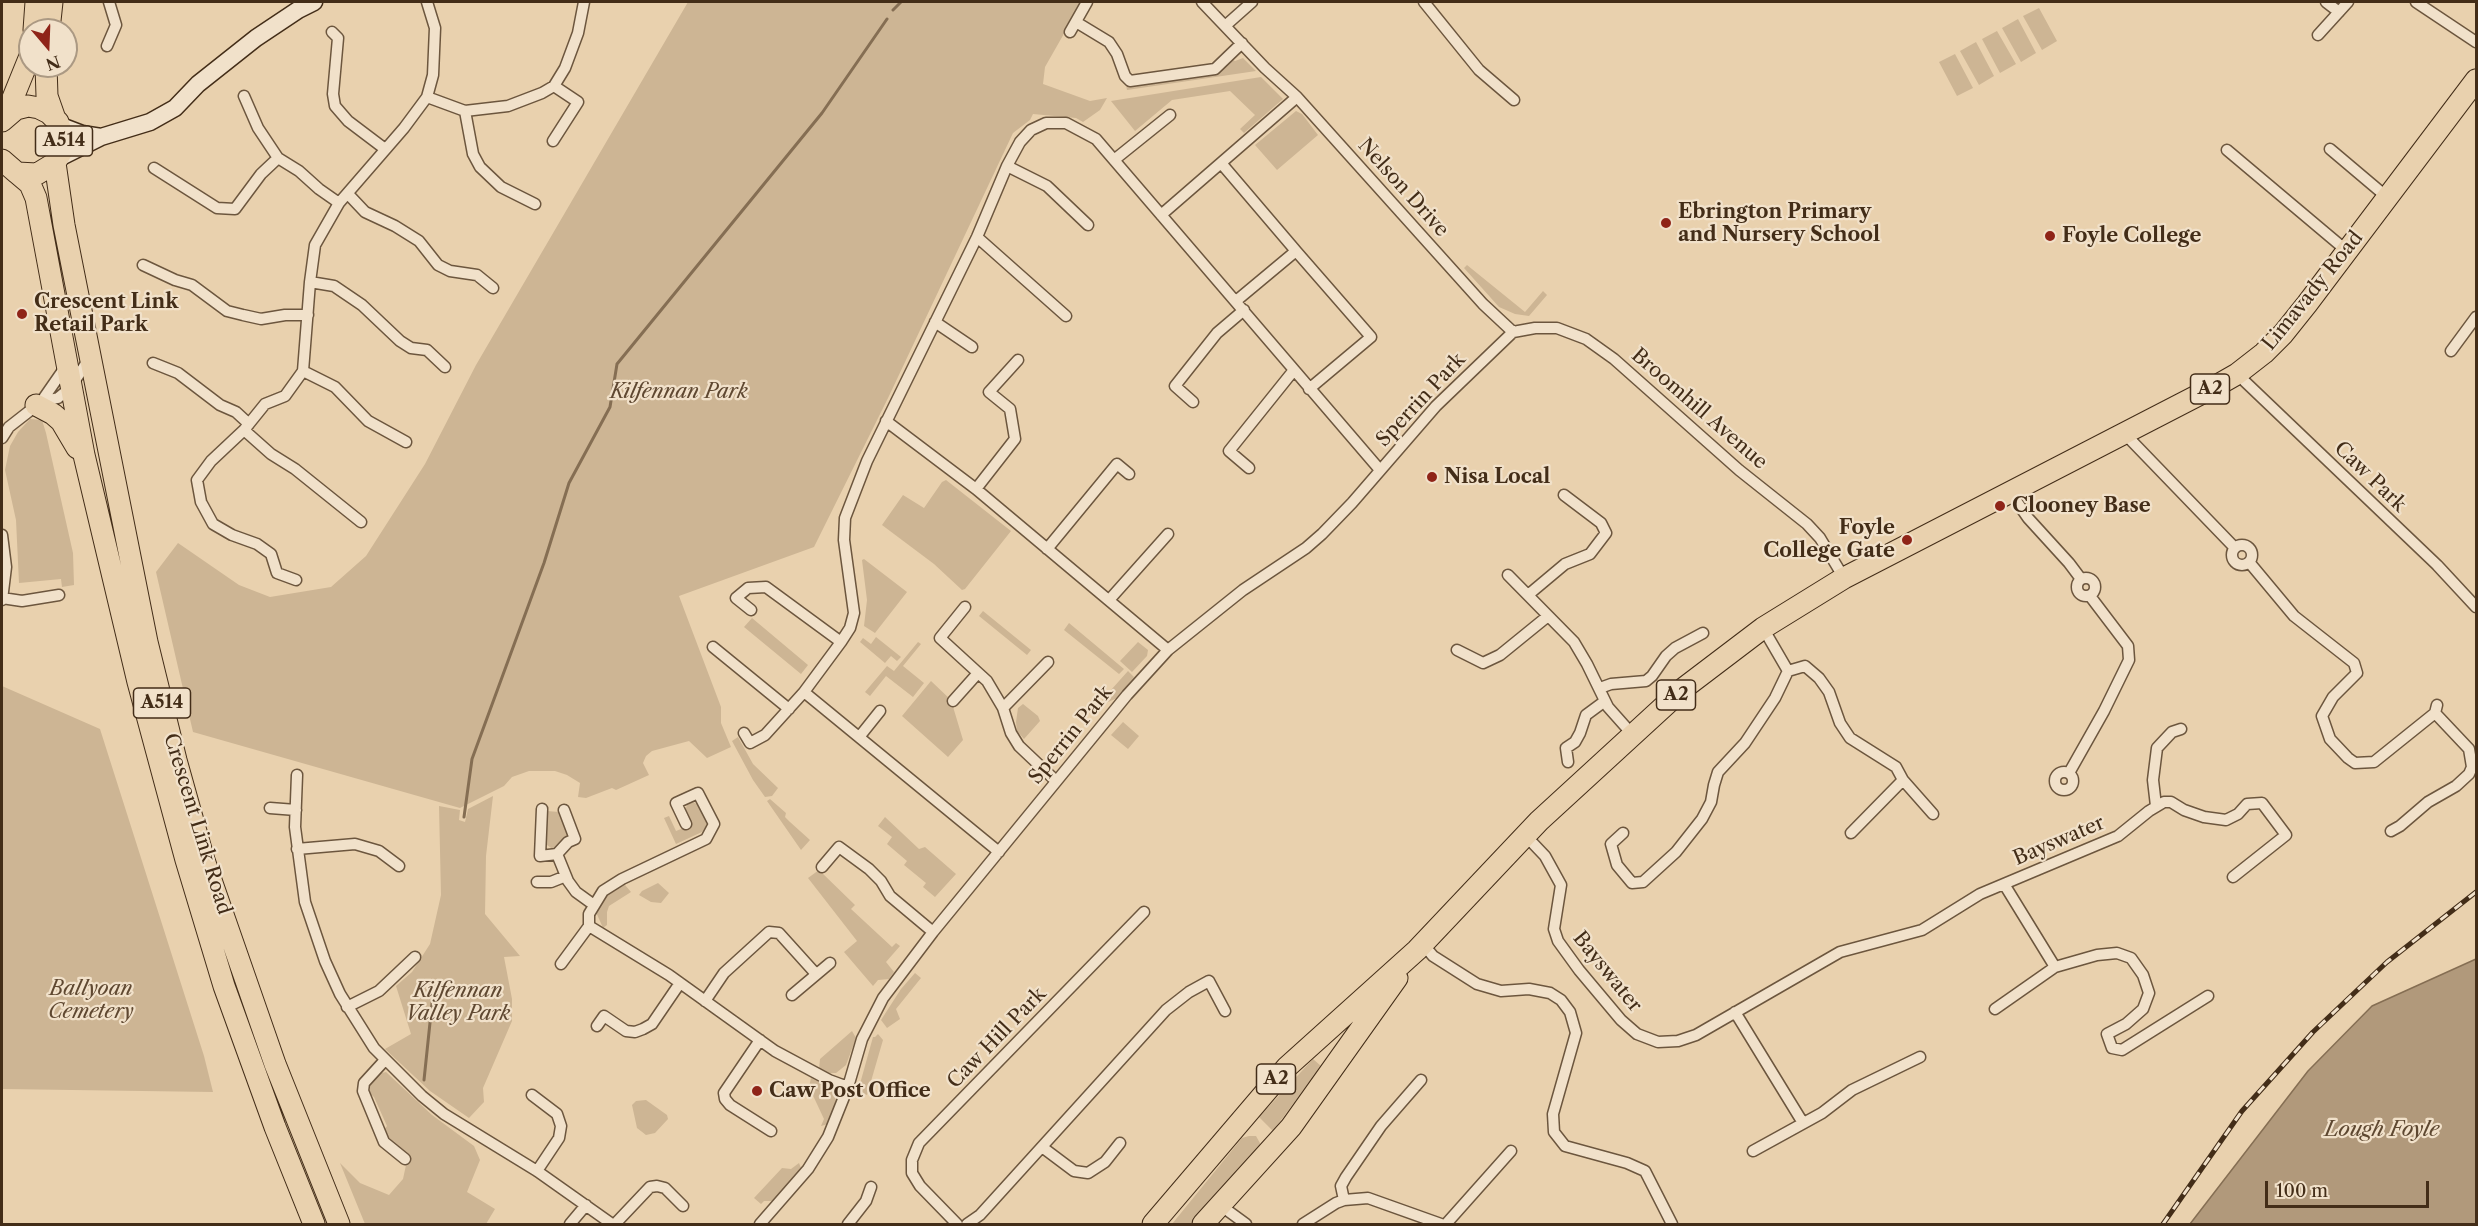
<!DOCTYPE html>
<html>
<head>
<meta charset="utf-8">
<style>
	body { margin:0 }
	#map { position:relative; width:2478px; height:1226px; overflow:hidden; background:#e9d1ae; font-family:"Libre Caslon Text",serif }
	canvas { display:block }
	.frame { position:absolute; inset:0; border:3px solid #432d18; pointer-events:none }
	.north { position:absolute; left:18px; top:18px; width:60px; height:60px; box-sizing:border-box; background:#f1e1ca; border:2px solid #ab9983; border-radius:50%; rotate:161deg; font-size:16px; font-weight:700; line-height:24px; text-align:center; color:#432d18 }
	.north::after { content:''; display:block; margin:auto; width:21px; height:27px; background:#8f2418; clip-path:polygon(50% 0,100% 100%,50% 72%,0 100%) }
	.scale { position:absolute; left:2265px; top:1181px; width:164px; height:27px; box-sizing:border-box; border:3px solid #432d18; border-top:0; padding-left:8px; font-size:18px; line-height:21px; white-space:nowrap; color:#432d18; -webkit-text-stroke:4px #f1e1ca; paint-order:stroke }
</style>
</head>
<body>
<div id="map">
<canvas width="2478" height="1226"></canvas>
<div class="frame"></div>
<div class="north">N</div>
<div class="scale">100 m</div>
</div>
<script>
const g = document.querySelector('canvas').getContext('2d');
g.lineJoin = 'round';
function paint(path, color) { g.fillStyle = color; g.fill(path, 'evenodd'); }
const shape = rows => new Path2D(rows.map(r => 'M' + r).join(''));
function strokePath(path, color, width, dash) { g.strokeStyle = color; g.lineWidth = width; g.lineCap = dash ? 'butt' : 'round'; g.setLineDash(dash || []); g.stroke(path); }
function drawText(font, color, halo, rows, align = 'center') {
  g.font = font + ' "Libre Caslon Text",serif'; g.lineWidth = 4.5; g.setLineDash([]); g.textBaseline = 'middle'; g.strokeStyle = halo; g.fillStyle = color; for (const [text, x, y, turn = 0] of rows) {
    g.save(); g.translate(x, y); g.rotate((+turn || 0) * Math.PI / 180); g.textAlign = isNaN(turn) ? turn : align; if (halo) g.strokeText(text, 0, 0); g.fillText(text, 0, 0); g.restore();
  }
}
paint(shape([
	[688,2,1082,2,1045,67,1043,84,1090,101,1107,98,1100,110,1083,122,1076,118,1033,114,1030,120,1013,133,889,396,814,547,679,596,721,707,721,723,731,747,707,758,689,741,652,751,646,756,643,763,649,775,616,790,612,788,586,798,578,797,580,783,567,775,555,771,529,771,512,777,504,786,460,808,193,732,156,572,178,543,239,585,270,597,331,587,366,556,425,464,476,365],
	[2039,8,2057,41,2042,50,2023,16],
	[2018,19,2036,53,2021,62,2002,28],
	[1997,31,2016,64,2000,73,1982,39],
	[1976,42,1994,76,1979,85,1960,51],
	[1955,54,1973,88,1957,96,1939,62],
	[1243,58,1256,71,1127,90,1126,85,1218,73,1233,60,1235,61],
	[1261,77,1283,99,1244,133,1240,129,1255,115,1230,91,1172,100,1135,131,1111,101],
	[1296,111,1302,114,1318,135,1277,170,1255,145],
	[1467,265,1525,312,1543,291,1547,295,1529,316,1515,314,1499,307,1464,268],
	[30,419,42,420,46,433,73,553,74,585,62,587,61,579,19,583,16,520,5,470,10,446,18,432],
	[946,480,1011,531,965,589,962,590,934,564,882,525,903,495,924,508,942,482],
	[864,559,907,592,875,633,864,626,867,600,862,560],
	[983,611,1031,650,1027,655,979,616],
	[752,618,808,665,801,674,744,627],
	[1069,623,1124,669,1119,674,1064,630],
	[876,637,901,657,897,661,891,656,885,663,860,642,863,638,871,644],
	[918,642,921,644,903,666,924,683,913,697,886,676,870,696,865,692,887,666,894,671],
	[1138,642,1148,650,1147,656,1132,672,1120,661],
	[1128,671,1134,677,1117,698,1106,703,1102,700],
	[931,681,951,700,963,740,948,757,902,716],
	[2,686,100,729,204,1056,213,1092,2,1089],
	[1023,704,1038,716,1040,721,1024,739,1017,731,1016,722,1018,708],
	[1123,722,1139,736,1128,749,1111,735],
	[738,737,753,764,778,788,772,796,765,797,753,780,732,741],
	[493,796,486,856,485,914,520,956,504,957,512,999,512,1021,483,1088,484,1102,469,1118,430,1091,385,1049,411,1034,396,986,412,972,430,944,441,895,439,806,460,810,459,820,465,822,468,809],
	[770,799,786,813,785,817,790,822,810,840,801,850,767,801],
	[693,802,699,805,708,824,702,832,676,844,664,818,669,816,676,831,691,825,685,811,687,805],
	[547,811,559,812,569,833,554,850,547,845],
	[885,817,919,849,925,847,956,874,935,897,923,887,926,883,904,865,907,861,887,844,892,837,878,826],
	[819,870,855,905,851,909,892,947,896,943,900,946,886,962,894,972,889,979,878,980,873,986,844,952,857,941,808,878],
	[658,883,669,893,661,903,651,902,639,895,642,891],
	[625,885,631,892,609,906,607,912,607,925,603,928,596,912,606,896],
	[915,973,921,978,896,1009,900,1019,887,1028,881,1020,901,989],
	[852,1031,856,1038,846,1065,836,1073,828,1073,819,1069,820,1059],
	[878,1034,883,1040,867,1095,858,1091,873,1037,875,1037],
	[1313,1059,1321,1066,1273,1131,1259,1117],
	[386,1072,432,1115,474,1146,480,1160,467,1192,495,1209,486,1224,365,1224,340,1163,360,1183,389,1195,403,1179,406,1165,411,1158,388,1140,384,1130,387,1126,374,1097,369,1093,371,1080,378,1074],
	[811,1078,831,1088,836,1100,828,1124,821,1126,824,1119,809,1087],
	[646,1100,667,1115,668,1119,655,1133,646,1135,637,1128,632,1105,636,1101],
	[1249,1136,1256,1136,1261,1145,1193,1224,1172,1224,1242,1138],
	[799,1163,801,1168,773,1201,764,1201,761,1204,754,1198,782,1168,791,1169]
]), '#cdb594');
const water = shape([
	[2476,959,2476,1224,2190,1224,2308,1071,2372,1006,2476,959]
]);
paint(water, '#b1997b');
strokePath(water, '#856e53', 1.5);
strokePath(shape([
	[893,10,901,2],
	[464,817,472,759,544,563,569,483,610,407,617,364,822,113,887,19],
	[424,1080,433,994]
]), '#856e53', 3);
const street = shape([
	[1202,2,1265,68,1297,97,1483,304,1513,332],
	[1424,2,1479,70,1514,100],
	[2326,2,2339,12],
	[2416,2,2476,42],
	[1076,22,1109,42,1117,54,1125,76,1130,81,1215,69,1242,43],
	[1225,26,1252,2],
	[332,32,338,38,333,94,335,106,348,121,385,149],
	[1070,32,1087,2],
	[2318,35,2348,2],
	[107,46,116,25,109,2],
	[244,96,258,128,278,158],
	[427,97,465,111,508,106,542,93,554,86,565,68,578,33,584,2],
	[465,111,473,154,480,167,501,187,535,204],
	[553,141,578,102,554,86],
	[2330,149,2388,198],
	[2227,150,2347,251],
	[1114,160,1170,115],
	[1221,163,1296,251,1236,301],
	[1007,166,1047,186,1088,225],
	[154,168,217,208,235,209,261,174,278,158,299,171,319,189,339,203],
	[348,194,365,212,395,226,419,241,438,265,450,271,477,275,493,288],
	[1161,215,1297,97],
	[977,237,1066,316],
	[1296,251,1371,337,1309,389],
	[143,265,175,280,192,285,227,311,243,315,261,319,285,315,308,315],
	[310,282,334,286,362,305,400,341,411,348,427,350,445,367],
	[935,322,972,347],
	[2451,351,2476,317],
	[153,363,178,373,220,405,236,412,249,424],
	[303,371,335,387,368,421,406,442],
	[2237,374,2437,565,2476,607],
	[41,402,58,398,70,388,89,359],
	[1193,402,1175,386,1217,333,1244,310],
	[886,421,976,489,1168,650],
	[244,430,271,454,295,469,361,522],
	[2124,433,2235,548],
	[2,438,9,427,41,402,66,366],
	[1249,468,1229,451,1294,370],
	[976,489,1015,439,1010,409,989,392,1018,360],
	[2010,492,2028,518,2069,563,2081,579],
	[2,535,6,567,2,600],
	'2232 555a10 10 0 1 1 20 0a10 10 0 1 1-20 0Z',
	[1047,549,1117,464,1129,474],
	[2249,562,2294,616,2354,663,2357,673,2333,697,2322,716,2330,739,2348,758,2355,763,2374,762,2435,713,2437,705],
	[1508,575,1574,642,1587,664,1608,707,1632,734],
	'2077 587a9 9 0 1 1 18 0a9 9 0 1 1-18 0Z',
	[296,580,277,573,271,554,257,544,232,535,213,524,201,502,197,480,211,461,244,430,265,404,285,396,303,371,310,282,315,245,339,203,404,128,427,97,433,75,435,28,427,2],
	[1528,595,1565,564,1590,554,1606,533,1601,523,1564,495],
	[2,598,22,601,59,595],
	[1110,599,1168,534],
	[965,607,940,638,987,681,1003,708,1011,733,1019,746,1056,781],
	[751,610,736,598,748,588,766,587,841,642],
	[1763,628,1788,671,1805,666,1819,678,1829,692,1840,723,1850,738,1896,767,1903,780,1933,814],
	[713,647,789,709],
	[1457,650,1483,663,1500,655,1548,616],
	[1600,688,1611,684,1646,681,1652,676,1666,656,1675,648,1703,633],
	[953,701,978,673],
	[1003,708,1048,662],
	[744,733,750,743,765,735,804,692],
	[860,736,880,711],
	[1568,762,1566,748,1575,742,1580,733,1586,715,1605,701],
	'2055 781a9 9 0 1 1 18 0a9 9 0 1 1-18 0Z',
	[2069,773,2104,711,2129,660,2128,646,2090,596],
	[297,775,295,827,305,902,325,961,340,994,374,1048,422,1096,444,1114,537,1171,612,1224],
	[2156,806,2153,780,2157,748,2172,732,2181,729],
	[270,808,296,810],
	[542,809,540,856,557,854,568,842,575,839,564,810],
	[2391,831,2400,826,2428,802,2456,786,2469,774,2472,767,2469,749,2435,713],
	[1623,833,1611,844,1617,865,1632,883,1643,882,1676,852,1702,819,1711,802,1714,785,1718,772,1745,743,1775,698,1788,671],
	[1851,833,1903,780],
	[1525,835,1545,856,1561,885,1554,929,1558,941,1579,970,1621,1020,1637,1034,1658,1042,1678,1041,1696,1035,1840,952,1922,930,1980,894,2118,836,2149,811,2164,802,2171,802,2184,810,2204,817,2226,820,2238,814,2247,804,2262,803,2286,835,2233,877],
	[297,849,355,844,379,851,399,866],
	[999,852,804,692,841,642,850,628,854,613,844,540,845,518,867,461,977,237,1007,166,1020,142,1031,130,1046,123,1066,123,1096,139,1380,470],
	[557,854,568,881,576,892,594,905],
	[822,867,839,847,869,869,881,881,890,896,933,932],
	[537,882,551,882,566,876],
	[2004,884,2055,967],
	[589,926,669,975,775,1051,829,1080,848,1087],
	[1423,944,1433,956,1477,984,1501,991,1529,989,1550,993,1561,1000,1570,1012,1576,1033,1553,1114,1554,1132,1565,1146,1627,1163,1645,1171,1672,1224],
	[561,964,589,926,589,914,603,891,622,879,706,839,714,824,698,793,676,803,686,824],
	[792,995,830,963],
	[705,1001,724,973,769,932,779,933,816,974],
	[347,1007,379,991,415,957],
	[1995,1009,2055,967,2097,955,2117,953,2131,958,2143,975,2149,993,2143,1009,2126,1024,2107,1034,2112,1048,2122,1050,2208,996],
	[1735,1012,1803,1123],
	[597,1026,604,1016,626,1031,635,1032,643,1029,652,1024,680,983],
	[760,1040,724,1093,725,1099,730,1105,771,1131],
	[385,1060,364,1083,363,1091,384,1142,405,1159],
	[532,1095,557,1114,561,1126,559,1138,537,1171],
	[1042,1147,1074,1171,1088,1173,1105,1162,1120,1143],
	[1753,1151,1822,1113,1852,1090,1920,1057],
	[1344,1200,1341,1186,1346,1177,1381,1126,1421,1080],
	[1220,1205,1246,1224],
	[570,1224,586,1205],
	[615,1224,650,1187,657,1186,665,1188,683,1206],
	[760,1224,808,1169,828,1137,848,1087,862,1039,883,998,933,932,1127,695,1168,650,1243,590,1306,548,1322,534,1352,503,1436,406,1513,332,1535,328,1557,328,1586,339,1614,359,1739,470,1807,524,1820,538,1844,578],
	[848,1224,866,1201,871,1187],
	[957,1224,920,1186,912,1173,912,1160,919,1143,1144,912],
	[967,1224,980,1215,1166,1010,1189,992,1209,981,1225,1011],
	[1303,1224,1336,1203,1344,1200,1368,1198,1441,1224],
	[1446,1224,1511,1151]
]);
const secondary = shape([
	[61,126,82,134,101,137],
	[59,158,101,137,150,122,175,108,198,84,256,38,298,10,314,2]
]);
const highway = shape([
	[34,30,36,2],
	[49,30,52,2],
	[46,66,47,96,54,116],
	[6,115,30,56],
	[2,121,16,109,28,106,39,108,49,113,58,122,64,141,62,151,55,163,37,174,17,173,2,160],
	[55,163,64,225,147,642,176,760,204,860,275,1064,339,1224],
	[17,173,30,184,36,198,84,455,138,682,186,860,224,986,275,1127,314,1224],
	[36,405,53,414,61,421,77,448],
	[1153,1224,1287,1067,1417,950,1539,821,1684,688,1763,628,1844,578,2216,386,2237,374,2264,353,2283,334,2307,304,2476,80],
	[1203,1224,1291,1127,1397,978]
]);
strokePath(street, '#6c563e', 13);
strokePath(secondary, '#432d18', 19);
strokePath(highway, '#432d18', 23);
strokePath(street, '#f1e1ca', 10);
strokePath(secondary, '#f1e1ca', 16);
strokePath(highway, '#e9d1ae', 21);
const rail = shape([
	[2163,1224,2242,1111,2313,1032,2387,962,2476,892]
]);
strokePath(rail, '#432d18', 5);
strokePath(rail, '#f1e1ca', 3, [9]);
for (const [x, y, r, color] of [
	[1666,223,6,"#8f2418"],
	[2050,236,6,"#8f2418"],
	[22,314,6,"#8f2418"],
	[1432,477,6,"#8f2418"],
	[2000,506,6,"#8f2418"],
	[1907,540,6,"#8f2418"],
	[757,1091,6,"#8f2418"]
]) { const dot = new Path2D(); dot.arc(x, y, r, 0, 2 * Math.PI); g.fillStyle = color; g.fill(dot); strokePath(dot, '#f1e1ca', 2); }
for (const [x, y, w] of [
	[64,141,57],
	[2210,389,39],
	[1676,695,39],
	[162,703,57],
	[1276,1079,39]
]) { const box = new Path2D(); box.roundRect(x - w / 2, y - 15, w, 30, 4.5); g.fillStyle = '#f1e1ca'; g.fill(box); strokePath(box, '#432d18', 1.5); }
drawText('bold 18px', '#432d18', null, [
	["A514",64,141],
	["A2",2210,389],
	["A2",1676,695],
	["A514",162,703],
	["A2",1276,1079]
]);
drawText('20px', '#432d18', '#f1e1ca', [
	["Nelson Drive",1403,188,48],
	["Limavady Road",2313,291,-51],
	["Sperrin Park",1421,400,-47],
	["Broomhill Avenue",1699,409,41],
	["Caw Park",2370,477,44],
	["Sperrin Park",1071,735,-51],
	["Crescent Link Road",197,824,73],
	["Bayswater",2059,841,-23],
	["Bayswater",1607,972,51],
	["Caw Hill Park",997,1038,-46]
]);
drawText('bold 20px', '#432d18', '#f1e1ca', [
	["Ebrington Primary",1678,212],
	["and Nursery School",1678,235],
	["Foyle College",2062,236],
	["Crescent Link",34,302],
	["Retail Park",34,325],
	["Nisa Local",1444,477],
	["Clooney Base",2012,506],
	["Foyle",1895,528,"right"],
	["College Gate",1895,551,"right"],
	["Caw Post Office",769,1091]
], 'left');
drawText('italic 20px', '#5f4831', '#f1e1ca', [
	["Kilfennan Park",679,392],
	["Ballyoan",91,989],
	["Cemetery",91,1012],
	["Kilfennan",458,991],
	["Valley Park",458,1014]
]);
drawText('italic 21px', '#5e4831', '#f1e1ca', [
	["Lough Foyle",2382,1130]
]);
</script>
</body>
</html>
